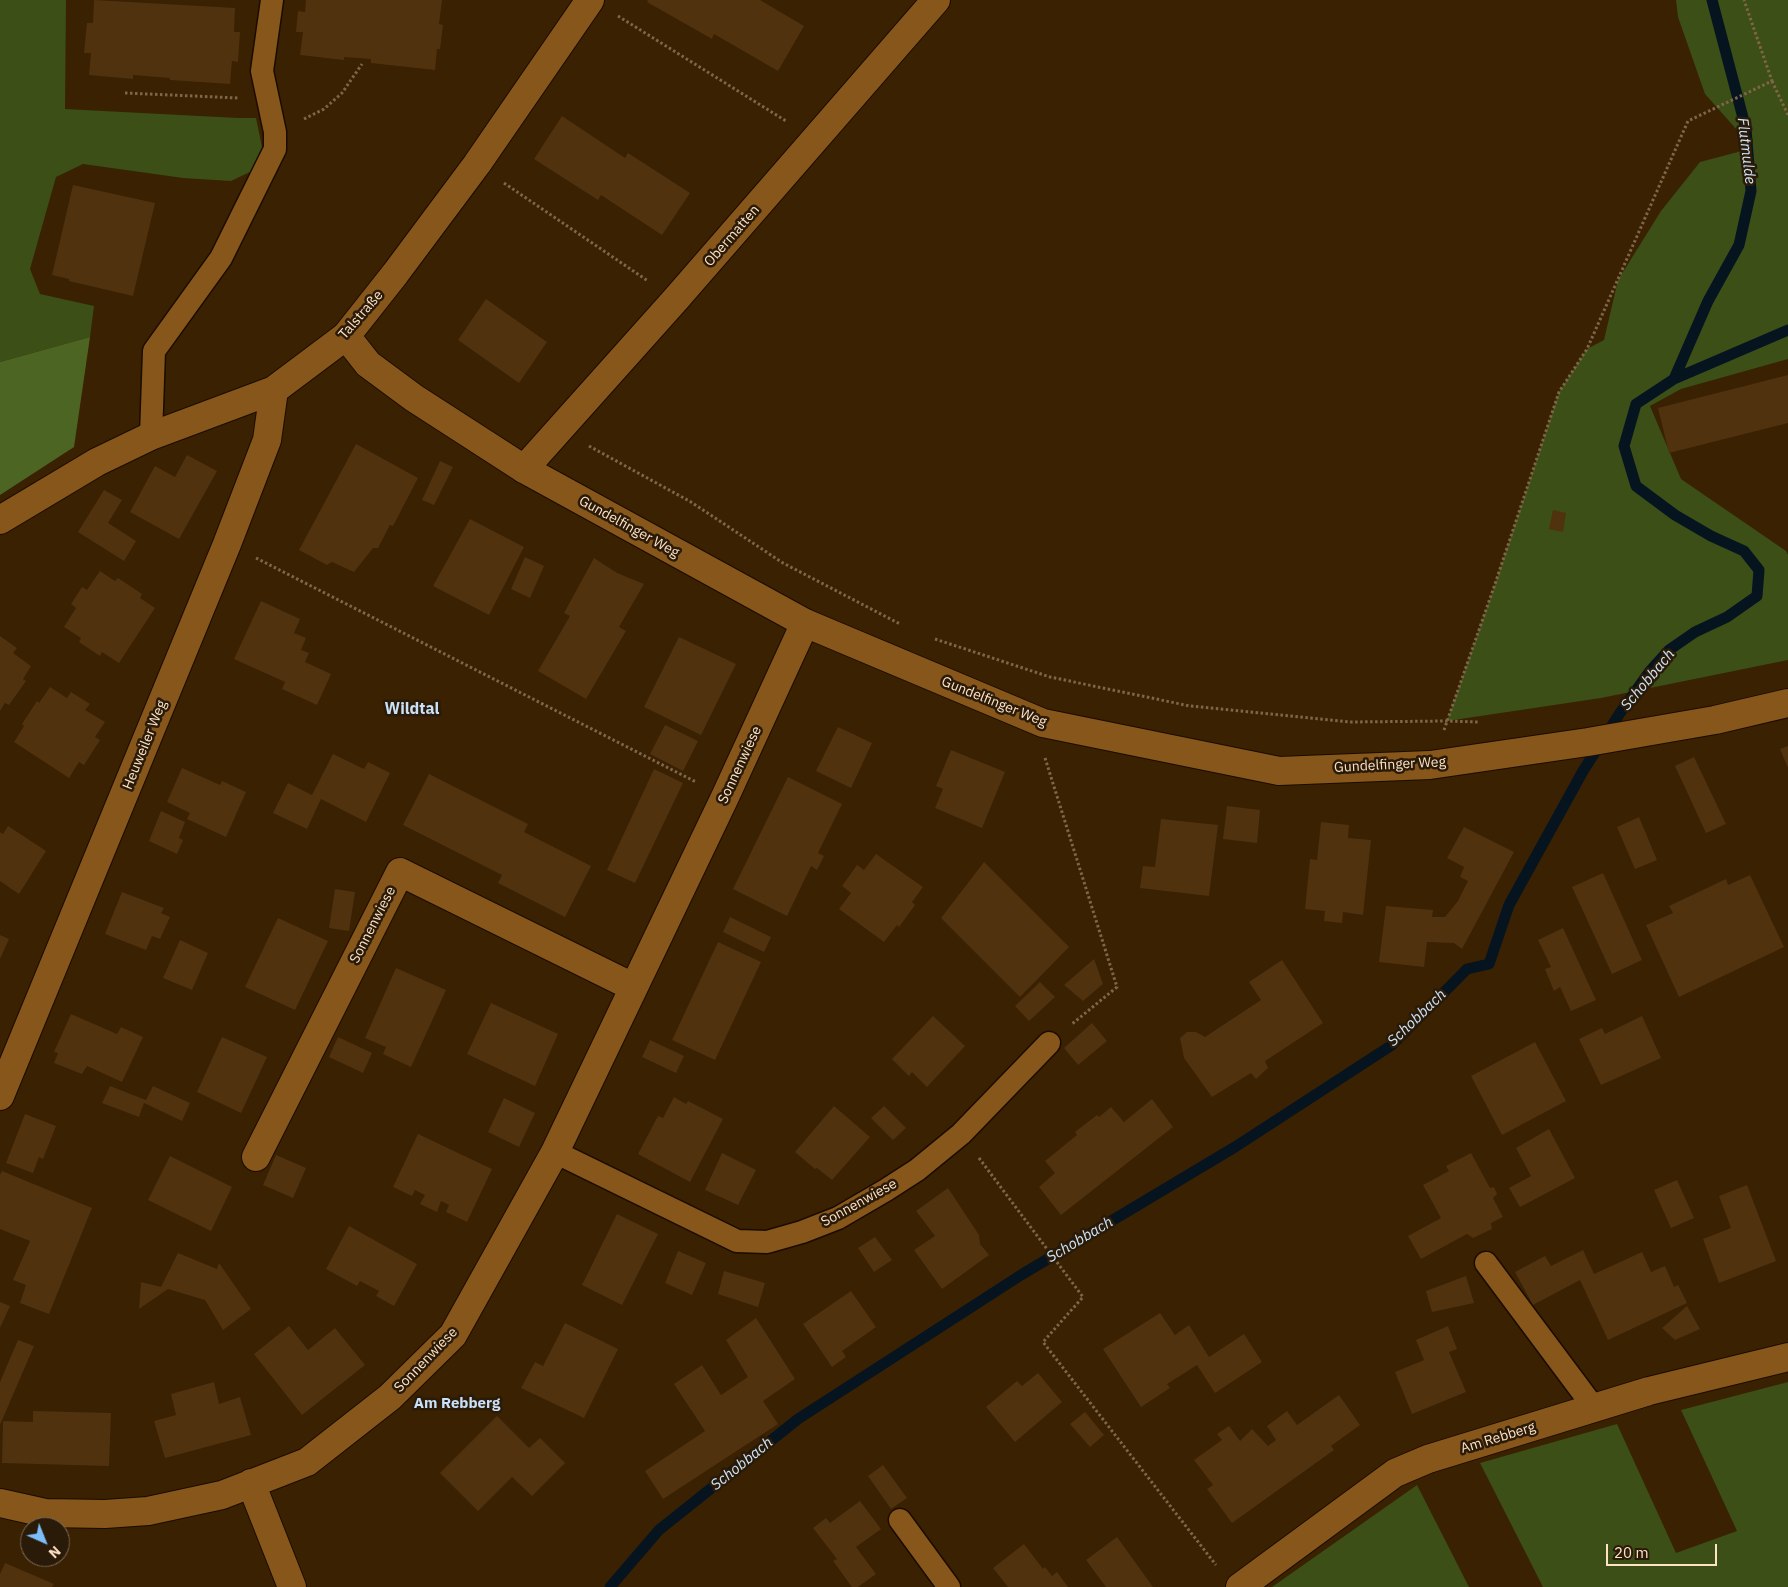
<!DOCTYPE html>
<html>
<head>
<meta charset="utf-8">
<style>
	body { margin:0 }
	#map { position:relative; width:1788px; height:1587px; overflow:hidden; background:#3a2102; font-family:"IBM Plex Sans",sans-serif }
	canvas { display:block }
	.north { position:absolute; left:20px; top:1517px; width:50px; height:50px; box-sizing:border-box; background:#2a1a08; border:1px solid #7f6a54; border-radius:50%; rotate:136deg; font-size:14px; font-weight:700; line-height:20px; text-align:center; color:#fee2c6 }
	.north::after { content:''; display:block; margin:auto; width:18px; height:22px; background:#7cbef9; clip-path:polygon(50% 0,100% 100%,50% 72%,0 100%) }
	.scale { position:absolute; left:1606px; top:1544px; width:111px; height:22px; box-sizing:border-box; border:2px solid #fee2c6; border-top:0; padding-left:6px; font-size:15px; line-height:18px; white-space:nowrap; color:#fee2c6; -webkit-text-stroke:4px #2a1a08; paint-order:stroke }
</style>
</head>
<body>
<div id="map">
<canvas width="1788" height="1587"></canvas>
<div class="north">N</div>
<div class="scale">20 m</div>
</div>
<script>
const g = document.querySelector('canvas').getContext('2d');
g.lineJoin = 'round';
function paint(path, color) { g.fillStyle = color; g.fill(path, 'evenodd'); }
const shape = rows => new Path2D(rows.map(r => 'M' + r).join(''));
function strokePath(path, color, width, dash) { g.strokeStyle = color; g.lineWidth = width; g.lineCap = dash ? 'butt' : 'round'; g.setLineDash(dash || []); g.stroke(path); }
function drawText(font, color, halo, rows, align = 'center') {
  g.font = font + ' "IBM Plex Sans",sans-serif'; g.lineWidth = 5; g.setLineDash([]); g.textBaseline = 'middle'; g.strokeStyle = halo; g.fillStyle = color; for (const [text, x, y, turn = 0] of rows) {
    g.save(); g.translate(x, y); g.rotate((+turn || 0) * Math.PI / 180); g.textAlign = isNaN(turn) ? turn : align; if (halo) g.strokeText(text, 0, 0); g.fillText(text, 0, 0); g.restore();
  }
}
paint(shape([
	[0,0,66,0,65,109,238,118,256,118,262,147,252,171,231,181,183,178,83,164,56,177,30,269,40,294,94,306,90,337,0,362],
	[1676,0,1788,0,1788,359,1681,389,1650,406,1681,479,1786,551,1788,555,1788,660,1601,698,1447,721,1494,587,1559,392,1587,349,1604,340,1618,280,1661,211,1700,162,1753,148,1705,94,1678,17],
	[1788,1382,1788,1587,1543,1587,1480,1463,1617,1424,1676,1553,1737,1531,1681,1410],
	[1417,1485,1469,1587,1272,1587]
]), '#3b4f17');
paint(shape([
	[90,337,74,447,0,495,0,362]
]), '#4d6522');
strokePath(shape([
	[1674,379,1708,301,1739,245,1751,191,1746,129,1712,0],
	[610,1587,659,1530,798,1419,1021,1275,1235,1147,1392,1045,1467,969,1489,964,1509,905,1583,771,1620,713,1650,671,1669,650,1695,632,1727,617,1757,596,1759,570,1744,551,1711,536,1675,515,1636,486,1624,446,1636,404,1674,379,1788,330]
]), '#061420', 11);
paint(shape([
	[94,0,235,8,234,32,240,32,238,62,232,61,230,84,170,80,170,78,133,75,133,79,89,75,91,53,84,53,87,23,93,23],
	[306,0,442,0,439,24,443,25,440,49,437,49,435,70,371,63,371,59,344,57,344,60,300,55,303,32,296,32,298,11,305,12],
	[648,0,760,0,804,26,778,71,714,34,712,39,647,2],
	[562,116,625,158,628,153,690,193,662,235,601,195,598,200,534,159],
	[73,185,155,203,133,296,69,281,69,279,52,275],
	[486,299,547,342,519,383,458,340],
	[1788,375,1788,423,1669,453,1658,408],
	[356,444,418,478,393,526,390,525,378,548,373,548,354,572,332,562,327,565,299,550],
	[187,455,217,471,179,539,130,512,155,466,175,477],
	[440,461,453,467,434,505,422,500],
	[104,490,122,500,108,523,136,541,124,561,78,532],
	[1553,510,1566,513,1563,532,1549,529],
	[470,519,524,547,489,615,433,586],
	[525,557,544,566,530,598,511,589],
	[594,558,617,573,644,584,619,627,626,631,586,699,538,671,570,616,564,613],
	[100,571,115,581,118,578,142,594,140,598,155,608,119,663,102,652,100,656,79,642,81,638,64,627,76,608,71,604,82,587,87,590],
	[261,601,300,619,294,633,306,638,301,650,309,653,305,662,331,674,317,705,282,689,285,682,234,659],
	[0,636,17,648,13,653,31,666,23,679,26,681,9,705,5,703,0,711],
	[679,637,736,664,701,735,644,707],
	[50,687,67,698,71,692,90,704,85,710,105,722,95,737,100,740,84,765,79,762,69,778,14,742,24,726,22,724,37,701,39,703],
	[665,725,698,741,683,771,650,754],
	[838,727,872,743,851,788,816,771],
	[1788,746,1788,768,1780,749],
	[951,750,1005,772,982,828,935,808,943,789,936,786],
	[333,754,364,769,368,762,390,773,366,822,321,799,307,829,273,813,288,783,312,795],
	[1694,757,1726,824,1706,833,1675,766],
	[182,768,220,785,222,781,246,792,226,837,187,819,190,813,167,802],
	[654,769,683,783,635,883,607,870],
	[429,774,528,824,524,832,591,866,565,917,498,883,502,875,403,825],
	[788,777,842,804,818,853,824,856,817,870,811,866,787,916,733,889],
	[1227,806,1260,810,1257,843,1223,839],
	[161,811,185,822,179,838,183,840,177,854,149,841],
	[1639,817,1657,860,1635,869,1617,827],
	[1161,819,1218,825,1209,896,1140,888,1143,866,1155,867],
	[1321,822,1349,825,1348,838,1371,840,1363,915,1343,912,1342,923,1324,921,1325,911,1305,909,1310,859,1317,860],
	[8,826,46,851,19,894,0,881,0,832,3,834],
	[1464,827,1514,852,1462,949,1454,943,1427,942,1424,967,1379,962,1386,906,1433,910,1432,917,1445,917,1458,901,1468,881,1460,877,1464,867,1447,858],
	[876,854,923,887,912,902,915,905,899,927,897,925,884,942,839,909,851,893,842,886,857,865,864,870],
	[984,862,1069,947,1020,997,941,918],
	[1603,873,1642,960,1612,974,1572,887],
	[1750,875,1784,947,1679,997,1646,925,1673,913,1669,906,1726,879,1728,885],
	[335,889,355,892,349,931,329,928],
	[122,892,164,908,161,913,170,917,160,939,152,936,146,950,105,934],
	[730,917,771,937,764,952,723,932],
	[278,918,328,941,295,1010,245,987],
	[1563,928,1596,1000,1571,1011,1560,987,1554,991,1545,969,1551,967,1538,940],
	[0,935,9,939,0,959],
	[180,940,208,953,192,990,163,978],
	[718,942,761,962,715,1060,672,1040],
	[1094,959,1103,984,1083,1001,1064,985],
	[1282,960,1323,1023,1265,1061,1268,1068,1256,1079,1251,1073,1212,1097,1184,1058,1180,1038,1187,1032,1196,1032,1205,1037,1261,1000,1249,982],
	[396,968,446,990,411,1067,383,1054,386,1047,365,1038],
	[1040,982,1055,997,1029,1021,1015,1006],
	[491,1003,558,1034,535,1086,467,1054],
	[71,1014,117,1034,121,1027,143,1037,122,1082,87,1066,82,1074,54,1063,58,1053,54,1052],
	[933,1016,965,1046,927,1087,912,1072,909,1076,892,1059],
	[1642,1016,1661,1058,1601,1085,1579,1039,1602,1028,1605,1034],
	[1092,1023,1107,1041,1078,1065,1064,1048],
	[222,1037,267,1057,241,1113,197,1092],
	[338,1037,372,1053,363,1073,329,1057],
	[650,1040,684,1056,676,1073,642,1057],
	[1535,1042,1566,1101,1502,1135,1471,1076],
	[110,1086,146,1100,153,1086,190,1103,182,1121,144,1103,139,1117,102,1103],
	[674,1097,686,1104,688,1101,723,1119,690,1182,638,1154,658,1116,663,1118],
	[504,1098,535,1113,519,1147,488,1132],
	[1152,1099,1173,1127,1061,1215,1039,1187,1055,1173,1045,1161,1077,1135,1075,1132,1097,1115,1099,1117,1111,1107,1124,1122],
	[834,1106,870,1137,832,1180,817,1168,815,1169,795,1152],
	[884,1106,906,1128,893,1140,871,1118],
	[25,1114,56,1126,43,1159,39,1157,33,1173,6,1163],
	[1549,1129,1575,1178,1520,1207,1509,1188,1531,1176,1516,1148],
	[418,1134,492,1169,467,1222,446,1212,449,1205,441,1201,437,1212,420,1204,425,1195,415,1190,412,1196,393,1187],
	[722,1153,756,1170,738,1205,705,1190],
	[1471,1153,1490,1188,1494,1187,1497,1194,1493,1198,1503,1217,1491,1223,1492,1229,1473,1238,1467,1234,1421,1259,1408,1236,1441,1218,1423,1185,1449,1171,1446,1166],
	[276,1155,306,1168,293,1198,263,1185],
	[170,1156,232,1187,211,1231,148,1200],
	[2,1171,92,1208,49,1314,20,1303,26,1285,13,1280,30,1241,0,1229,0,1175],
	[1677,1180,1694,1218,1671,1228,1654,1190],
	[1747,1185,1776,1261,1719,1283,1703,1239,1731,1228,1719,1196],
	[948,1188,979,1235,980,1244,989,1255,942,1289,914,1250,935,1236,916,1211],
	[617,1214,658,1234,622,1305,582,1285],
	[349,1226,417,1264,394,1306,376,1296,379,1291,360,1281,357,1286,326,1269],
	[875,1237,892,1260,874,1272,858,1248],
	[1583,1250,1594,1274,1642,1252,1651,1272,1665,1266,1674,1287,1678,1285,1687,1303,1608,1340,1580,1280,1533,1305,1515,1272,1545,1256,1551,1266],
	[678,1251,706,1263,692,1295,665,1283],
	[178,1253,217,1269,219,1263,251,1309,223,1330,205,1300,168,1289,139,1309,141,1282,161,1287],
	[724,1271,765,1283,758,1307,718,1294],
	[1466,1276,1474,1303,1432,1312,1426,1291],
	[851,1291,876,1327,842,1351,846,1357,832,1367,803,1324],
	[0,1302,10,1306,0,1328],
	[1687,1306,1700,1329,1675,1340,1662,1328],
	[1160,1313,1175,1335,1189,1325,1209,1357,1244,1334,1262,1362,1215,1393,1197,1365,1167,1384,1170,1388,1141,1407,1103,1349],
	[756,1318,795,1379,763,1401,778,1424,663,1499,645,1471,705,1431,674,1384,702,1365,721,1395,748,1377,726,1340],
	[565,1323,618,1349,584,1418,521,1388,535,1362,543,1366],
	[289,1326,308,1350,335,1328,365,1365,302,1415,254,1354],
	[1448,1326,1457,1349,1449,1352,1466,1392,1412,1414,1395,1372,1424,1360,1416,1340],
	[18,1340,34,1346,0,1425,0,1382],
	[1038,1373,1062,1402,1015,1442,986,1407,1017,1381,1022,1386],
	[214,1382,219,1404,240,1397,251,1435,165,1458,154,1421,176,1415,171,1394],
	[1339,1395,1360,1425,1331,1446,1334,1450,1232,1523,1207,1489,1213,1485,1194,1460,1222,1440,1217,1434,1229,1426,1240,1441,1252,1429,1268,1446,1276,1440,1267,1426,1287,1411,1297,1425],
	[33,1411,111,1413,109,1466,2,1463,3,1421,33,1422],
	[1085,1412,1104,1435,1090,1447,1070,1424],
	[497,1416,529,1448,540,1438,565,1463,532,1496,512,1477,478,1511,440,1473],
	[883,1465,907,1498,891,1509,868,1476],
	[860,1501,881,1529,856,1547,876,1574,858,1587,852,1587,833,1561,837,1559,813,1528,826,1518,830,1523],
	[1117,1537,1153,1587,1106,1587,1086,1560],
	[1024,1544,1043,1569,1045,1567,1052,1576,1057,1572,1068,1587,1008,1587,993,1568],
	[5,1563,54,1584,52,1587,0,1587,0,1574]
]), '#50320f');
const lane = shape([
	[151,436,154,351,221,258,275,149,275,132,262,71,272,0],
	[555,1152,737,1241,767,1242,802,1232,838,1218,886,1190,917,1170,961,1134,1049,1043],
	[1486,1263,1595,1409],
	[900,1520,949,1587]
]);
const street = shape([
	[524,469,676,299,936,0],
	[0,520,97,462,151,436,274,390,346,336],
	[0,1096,227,544,267,440,274,390],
	[256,1157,400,872,633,987],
	[251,1483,292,1587],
	[0,1503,45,1513,105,1514,148,1511,222,1495,307,1462,390,1397,453,1335,555,1152,725,797,805,623],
	[1240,1587,1395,1473,1428,1459,1649,1391,1788,1357]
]);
const secondary = shape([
	[590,0,477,164,395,274,346,336,368,364,414,398,524,469,805,623,1043,723,1279,771,1430,765,1588,742,1715,720,1788,703]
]);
strokePath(lane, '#1b0c00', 25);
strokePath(street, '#1b0c00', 30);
strokePath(secondary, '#1b0c00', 30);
strokePath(shape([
	[618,16,786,121],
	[1772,81,1788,115],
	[125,93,238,98],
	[304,119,324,109,342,93,362,64],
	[504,183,648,281],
	[589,446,691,502,783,563,900,624],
	[256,558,696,782],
	[935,639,1050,677,1190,706,1350,722,1447,721,1479,722],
	[1444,730,1494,587,1559,392,1587,349,1688,121,1772,81,1744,0],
	[1045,758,1117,987,1072,1024],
	[979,1158,1083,1297,1043,1342,1216,1565]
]), '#806648', 3, [2.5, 2.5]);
strokePath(lane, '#87561a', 22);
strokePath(street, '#87561a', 28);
strokePath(secondary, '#87561a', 28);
drawText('14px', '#fee2c6', '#2a1a08', [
	["Obermatten",732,236,-49],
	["Talstraße",361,315,-49],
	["Gundelfinger Weg",629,527,29],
	["Gundelfinger Weg",994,702,22],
	["Heuweiler Weg",145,745,-68],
	["Sonnenwiese",740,765,-65],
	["Gundelfinger Weg",1390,765,-3],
	["Sonnenwiese",373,925,-63],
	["Sonnenwiese",859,1203,-29],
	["Sonnenwiese",426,1360,-46],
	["Am Rebberg",1498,1438,-17]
]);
drawText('italic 15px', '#cee5fa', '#2a1a08', [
	["Flutmulde",1746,151,83],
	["Schobbach",1648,680,-50],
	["Schobbach",1417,1018,-44],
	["Schobbach",1080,1240,-31],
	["Schobbach",742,1464,-39]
]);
drawText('bold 15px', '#c9e0f7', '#2a1a08', [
	["Am Rebberg",457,1404]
]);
drawText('bold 16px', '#c9e0f7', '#2a1a08', [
	["Wildtal",412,709]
]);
</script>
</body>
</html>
